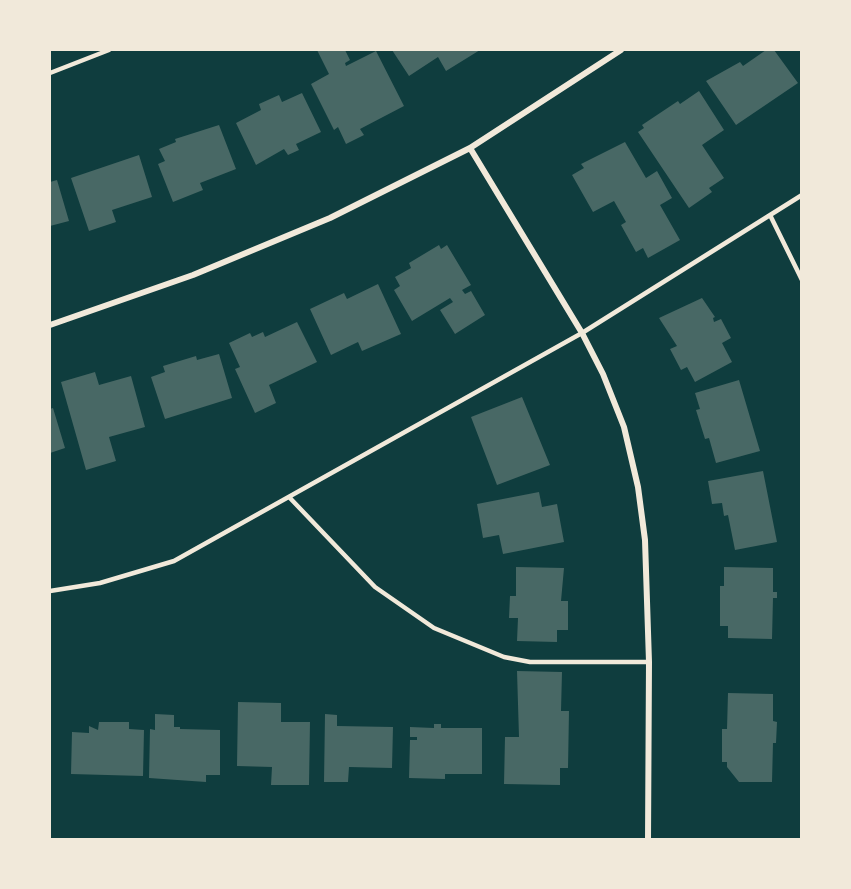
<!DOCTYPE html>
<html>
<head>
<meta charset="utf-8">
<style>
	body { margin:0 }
	#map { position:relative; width:851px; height:889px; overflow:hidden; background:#0f3d3e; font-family:"Playfair Display",serif }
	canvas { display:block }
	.frame { position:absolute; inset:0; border:51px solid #f1e9da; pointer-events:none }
</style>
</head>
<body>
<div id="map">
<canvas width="851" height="889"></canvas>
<div class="frame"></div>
</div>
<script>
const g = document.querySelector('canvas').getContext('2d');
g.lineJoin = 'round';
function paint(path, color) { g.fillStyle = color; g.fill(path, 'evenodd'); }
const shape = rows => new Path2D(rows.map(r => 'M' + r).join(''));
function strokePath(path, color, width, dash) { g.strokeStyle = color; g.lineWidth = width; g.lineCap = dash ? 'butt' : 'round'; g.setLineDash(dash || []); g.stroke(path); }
paint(shape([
	[317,50,345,50,350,60,345,63,346,66,376,51,404,106,360,129,364,135,346,144,338,127,334,130,311,84,329,74],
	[392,50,480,50,446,71,438,57,409,76],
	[766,50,774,50,798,83,736,125,706,81,740,62,743,66],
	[699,91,724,130,702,145,724,178,709,188,712,192,689,208,638,132,644,128,642,125,678,101,680,104],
	[302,93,321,132,296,144,299,150,288,155,284,149,256,165,236,123,261,110,259,104,279,95,282,102],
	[219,125,236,169,200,183,203,190,173,202,158,164,165,161,159,149,176,142,175,139],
	[625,142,646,178,657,171,672,198,660,205,680,240,648,258,643,248,636,252,621,225,626,222,614,201,593,212,572,175,584,168,581,164],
	[139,155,152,197,112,210,116,222,89,231,71,178],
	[57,180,69,221,50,226,50,182],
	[439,245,441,249,447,245,471,285,462,290,465,294,471,291,485,315,455,334,440,310,453,302,450,298,412,321,394,290,400,286,395,277,411,268,409,263],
	[378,284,401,334,362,351,358,342,331,355,310,309,344,293,347,299],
	[702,298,715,317,713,318,714,322,721,319,731,338,722,343,732,362,695,382,687,367,681,370,670,349,677,346,659,318],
	[297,322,317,362,269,385,276,403,255,413,235,369,240,367,229,343,250,333,252,337,263,332,265,337],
	[219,354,232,398,165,419,151,377,165,372,163,366,196,356,197,360],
	[95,372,99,385,131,376,145,427,109,437,116,461,86,470,61,382],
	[739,380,760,451,716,463,709,438,705,439,696,410,700,409,695,393],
	[522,397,550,465,497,485,471,417],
	[53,408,65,448,50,453,50,409],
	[763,471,777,542,735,550,728,515,724,516,722,503,712,504,708,481],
	[539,492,542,507,557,504,564,542,503,554,499,535,483,538,477,504],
	[516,567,564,568,561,601,568,601,568,630,557,630,557,642,517,641,518,618,509,618,510,596,516,596],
	[724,567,773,568,773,592,777,592,777,598,773,598,772,639,728,638,728,626,720,626,720,586,724,586],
	[517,671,562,672,561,711,569,711,568,768,560,768,560,785,504,784,505,737,519,737],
	[728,693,773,694,773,721,777,722,776,743,773,743,772,782,739,782,727,767,727,762,722,762,722,729,727,729],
	[238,702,281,703,281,722,310,722,309,785,271,785,272,767,237,766],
	[155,714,174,715,174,727,180,727,180,729,220,730,220,775,206,775,206,782,149,778,150,729,155,730],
	[325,714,337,715,337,726,393,727,392,768,349,767,348,782,324,782],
	[99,722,129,722,129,729,144,730,143,776,71,774,72,732,89,733,89,726,98,730],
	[434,724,441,724,441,728,482,728,482,774,445,774,445,779,409,778,410,740,417,740,417,737,410,737,410,727,434,728]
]), '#486865');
strokePath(shape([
	[50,73,109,50],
	[770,215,802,280],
	[289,497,375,587,434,628,504,657,530,662,649,662],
	[50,591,100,583,174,561,582,333,802,195]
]), '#f1e9da', 4.5);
strokePath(shape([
	[470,148,582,333,603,374,624,427,638,487,645,540,649,662,648,840],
	[50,325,193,275,330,218,470,148,621,50]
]), '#f1e9da', 6);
</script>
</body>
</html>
